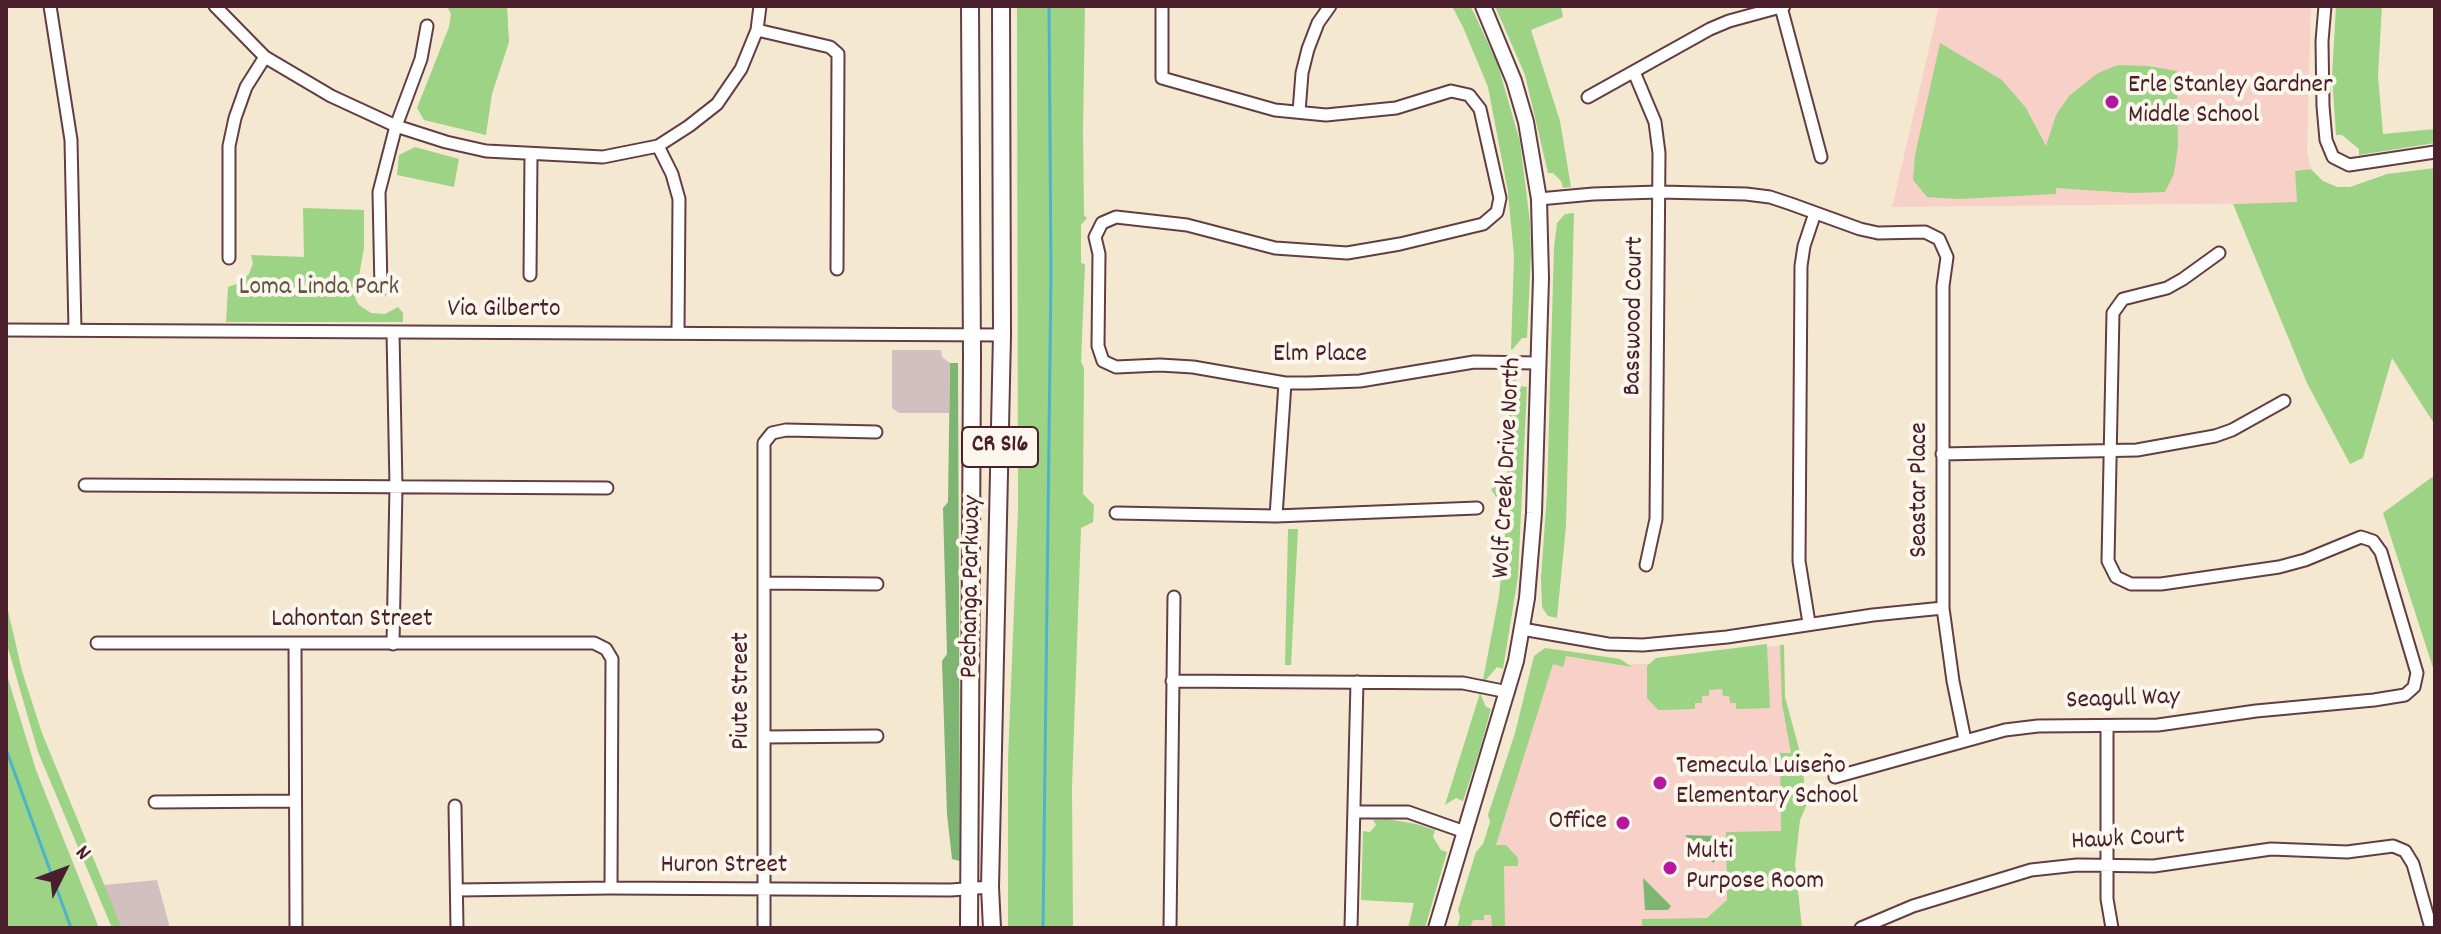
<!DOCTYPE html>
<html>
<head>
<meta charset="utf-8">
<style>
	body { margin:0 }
	#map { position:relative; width:2441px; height:934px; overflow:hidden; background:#f5e8d1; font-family:Dekko,sans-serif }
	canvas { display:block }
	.frame { position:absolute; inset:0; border:8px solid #4a1f2b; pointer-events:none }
	.north { position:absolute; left:24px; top:830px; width:80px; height:80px; -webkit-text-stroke:6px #fbf7ec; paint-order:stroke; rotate:48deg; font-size:22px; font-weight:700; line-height:32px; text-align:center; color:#4a1f2b }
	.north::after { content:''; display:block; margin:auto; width:28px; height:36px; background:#4a1f2b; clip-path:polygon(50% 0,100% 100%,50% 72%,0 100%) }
</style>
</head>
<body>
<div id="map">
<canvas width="2441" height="934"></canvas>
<div class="frame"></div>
<div class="north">N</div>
</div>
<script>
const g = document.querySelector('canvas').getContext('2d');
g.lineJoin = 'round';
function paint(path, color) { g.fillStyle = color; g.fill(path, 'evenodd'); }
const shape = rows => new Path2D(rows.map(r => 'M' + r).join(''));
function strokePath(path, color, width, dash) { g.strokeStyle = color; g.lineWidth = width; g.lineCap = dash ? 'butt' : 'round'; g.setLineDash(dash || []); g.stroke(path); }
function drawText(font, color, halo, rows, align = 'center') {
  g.font = font + ' Dekko,sans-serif'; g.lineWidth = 8; g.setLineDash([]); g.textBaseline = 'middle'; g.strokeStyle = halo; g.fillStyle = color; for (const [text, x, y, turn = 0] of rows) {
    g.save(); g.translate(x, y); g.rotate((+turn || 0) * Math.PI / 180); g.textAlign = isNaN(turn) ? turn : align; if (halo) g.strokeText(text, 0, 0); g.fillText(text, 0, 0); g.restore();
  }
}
paint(shape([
	[1939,6,2311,6,2307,152,2311,169,2295,171,2297,203,1892,207],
	[1784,645,1785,697,1802,760,1806,806,1800,820,1795,864,1802,928,1470,928,1557,649,1620,659,1626,664,1648,664,1656,662,1768,661,1767,647]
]), '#f7d1c7');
paint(shape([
	[892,350,941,350,942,357,950,363,949,413,899,413,892,408],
	[157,880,170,928,122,928,103,885]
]), '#d2bfc0');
paint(shape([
	[447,6,507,6,509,42,492,94,486,135,424,120,417,108,449,27,451,14],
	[1017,6,1085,6,1083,130,1084,215,1087,218,1081,225,1081,263,1085,264,1081,362,1084,368,1083,494,1094,505,1093,522,1081,528,1072,787,1073,928,1008,928,1008,760,1018,510],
	[1452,6,1470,6,1475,15,1498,65,1520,142,1530,222,1531,254,1527,338,1522,338,1513,349,1511,350,1514,256,1508,192,1488,87,1463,27],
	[1495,6,1561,6,1563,17,1531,30,1560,121,1571,187,1563,188,1561,181,1553,173,1548,173,1525,75],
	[2336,6,2382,6,2378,75,2383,134,2435,129,2435,143,2359,155,2359,149,2342,135,2336,135,2332,76],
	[1940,43,2002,80,2026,108,2046,146,2056,115,2069,96,2098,73,2118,65,2148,66,2177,71,2178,146,2174,174,2165,192,2132,193,2056,188,2056,194,1958,199,1927,197,1913,180,1915,155],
	[415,147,459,159,454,187,397,175,399,155],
	[2435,168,2435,425,2392,358,2363,458,2350,464,2307,383,2233,204,2297,202,2295,171,2311,169,2323,181,2337,187,2350,187,2387,174],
	[303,208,364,210,364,248,355,298,359,305,371,313,385,314,398,307,403,313,403,322,226,322,228,287,239,283,249,274,253,263,251,255,304,257],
	[1574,213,1566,526,1557,618,1548,616,1542,607,1541,578,1547,493,1554,247,1557,223,1565,214],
	[1510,374,1521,386,1527,387,1518,577,1503,669,1497,667,1485,681,1483,680,1499,596,1506,524,1497,520,1501,505,1491,489,1507,482],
	[2435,475,2435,674,2383,513],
	[1288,529,1298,529,1291,665,1285,665],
	[6,602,22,671,42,733,122,928,112,928,38,752,6,641],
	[1767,644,1770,708,1736,709,1736,703,1730,703,1729,696,1723,696,1722,689,1709,690,1709,696,1702,696,1702,703,1695,703,1695,709,1658,710,1647,698,1647,666,1656,658],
	[1780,645,1784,645,1785,697,1802,760,1806,806,1800,820,1795,864,1802,928,1642,928,1642,919,1707,918,1727,900,1726,832,1781,831,1780,753,1791,753,1782,704],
	[1545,648,1620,659,1632,667,1566,656,1563,667,1553,664,1496,845,1506,845,1518,858,1518,866,1504,866,1505,928,1492,928,1491,915,1484,915,1484,920,1473,920,1470,928,1457,928,1460,917,1458,910,1476,852,1483,844,1490,822,1488,815,1515,733,1534,656],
	[6,672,36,770,99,928,6,928],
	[1480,693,1486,707,1491,709,1480,749,1463,801,1456,798,1445,805],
	[1387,819,1416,824,1435,830,1433,837,1441,850,1447,852,1425,928,1408,928,1414,903,1361,900,1363,831,1370,832,1376,825,1373,820]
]), '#9dd384');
paint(shape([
	[950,363,958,363,960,861,952,859,947,814,942,661,947,654,943,508,948,502],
	[1685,835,1716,836,1718,859,1713,863],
	[1643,878,1671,906,1668,910,1645,910]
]), '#7eb572');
strokePath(shape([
	[6,749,71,928],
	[1043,928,1051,273,1049,6]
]), '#4cb4ca', 3);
const street = shape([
	[50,6,71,140,75,330],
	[215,6,265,57,331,96,396,126,446,142,486,151,603,157,658,146,689,126,717,104,741,69,757,30,760,6],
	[1162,6,1162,78,1275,110,1326,115,1396,108,1451,91,1469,95,1480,109,1500,198,1497,212,1483,224,1400,244,1347,253,1275,248,1187,225,1116,217,1102,223,1095,237,1099,254,1098,346,1103,361,1116,367,1160,365,1193,367,1285,383,1308,383,1360,381,1474,362,1538,363],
	[2325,6,2322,41,2323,106,2326,140,2333,157,2349,165,2435,152],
	[1781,7,1821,157],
	[757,30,830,47,838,54,837,269],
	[1634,72,1655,122,1659,153,1656,519,1646,565],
	[1588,97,1710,29,1729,21,1784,6],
	[1299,112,1302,73,1308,49,1318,23,1330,6],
	[658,146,672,174,679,199,678,333],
	[1539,199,1593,194,1659,192,1746,194,1770,197,1791,204,1860,229,1878,233,1925,232,1939,239,1947,257,1943,286,1943,608,1953,681,1965,740],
	[229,258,229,146,235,118,246,87,265,57],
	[530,275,531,155],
	[381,289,379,192,396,126,421,59,427,26],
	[6,330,1002,335],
	[393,332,396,487,393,644],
	[1942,454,2137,450,2215,436,2232,430,2284,401],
	[85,485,607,488],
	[1116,513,1276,516,1477,508],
	[1276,516,1285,383],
	[765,583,877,584],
	[1809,623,1799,561,1801,266,1804,246,1815,213],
	[1522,629,1608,644,1643,645,1727,637,1873,615,1943,608],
	[97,643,594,643,606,649,612,659,611,888],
	[295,644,296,928],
	[1172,681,1463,683,1508,692],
	[2107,726,2107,899,2112,928],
	[765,737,877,736],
	[1835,777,2005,730,2038,726,2158,725,2256,711,2374,700,2405,695,2414,687,2417,673,2381,552,2373,541,2361,537,2305,560,2279,567,2161,584,2131,584,2116,577,2108,561,2113,313,2123,299,2167,288,2183,279,2219,253],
	[155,802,295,801],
	[455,806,457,928],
	[1354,812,1408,812,1465,832],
	[457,890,611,888,951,890,990,887],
	[764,928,764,443,772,433,786,430,876,432],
	[1170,928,1174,597],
	[1351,928,1357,682],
	[1861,928,1913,906,2031,870,2077,865,2154,866,2271,849,2347,852,2393,846,2405,851,2413,864,2431,928]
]);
const secondary = shape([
	[1436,928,1516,661,1527,598,1534,513,1541,278,1539,199,1526,122,1514,81,1483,6]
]);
const primary = shape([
	[969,928,972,356,970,6],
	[992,928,990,887,1002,335,1001,6]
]);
strokePath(street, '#643d44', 15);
strokePath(secondary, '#643d44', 18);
strokePath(primary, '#643d44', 20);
strokePath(street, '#fff', 11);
strokePath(secondary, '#fff', 14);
strokePath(primary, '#fff', 16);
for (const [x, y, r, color] of [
	[2112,102,8,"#b5179e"],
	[1660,783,8,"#b5179e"],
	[1623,823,8,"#b5179e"],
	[1670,868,8,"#b5179e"]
]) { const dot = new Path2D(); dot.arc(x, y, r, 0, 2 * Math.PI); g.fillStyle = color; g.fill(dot); strokePath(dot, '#fbf7ec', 3); }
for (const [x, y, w] of [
	[1000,447,76]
]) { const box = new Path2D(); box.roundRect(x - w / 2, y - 20, w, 40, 6); g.fillStyle = '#fbf7ec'; g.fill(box); strokePath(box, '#4a1f2b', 2); }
drawText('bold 24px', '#4a1f2b', null, [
	["CR S16",1000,447]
]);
drawText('26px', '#4a1f2b', '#fbf7ec', [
	["Erle Stanley Gardner",2128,87],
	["Middle School",2128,117],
	["Temecula Luiseño",1676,768],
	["Elementary School",1676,798],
	["Office",1607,823,"right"],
	["Multi",1686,853],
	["Purpose Room",1686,883]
], 'left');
drawText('26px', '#635546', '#fbf7ec', [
	["Loma Linda Park",319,289]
]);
drawText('26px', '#4a1f2b', '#fbf7ec', [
	["Via Gilberto",504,311],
	["Basswood Court",1636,316,-89],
	["Elm Place",1320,356],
	["Wolf Creek Drive North",1509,468,-87],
	["Seastar Place",1921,490,-90],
	["Pechanga Parkway",973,587,-89],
	["Lahontan Street",352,621],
	["Piute Street",743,691,-90],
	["Seagull Way",2123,701,-2],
	["Hawk Court",2128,841,-3],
	["Huron Street",724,867]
]);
</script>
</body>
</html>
